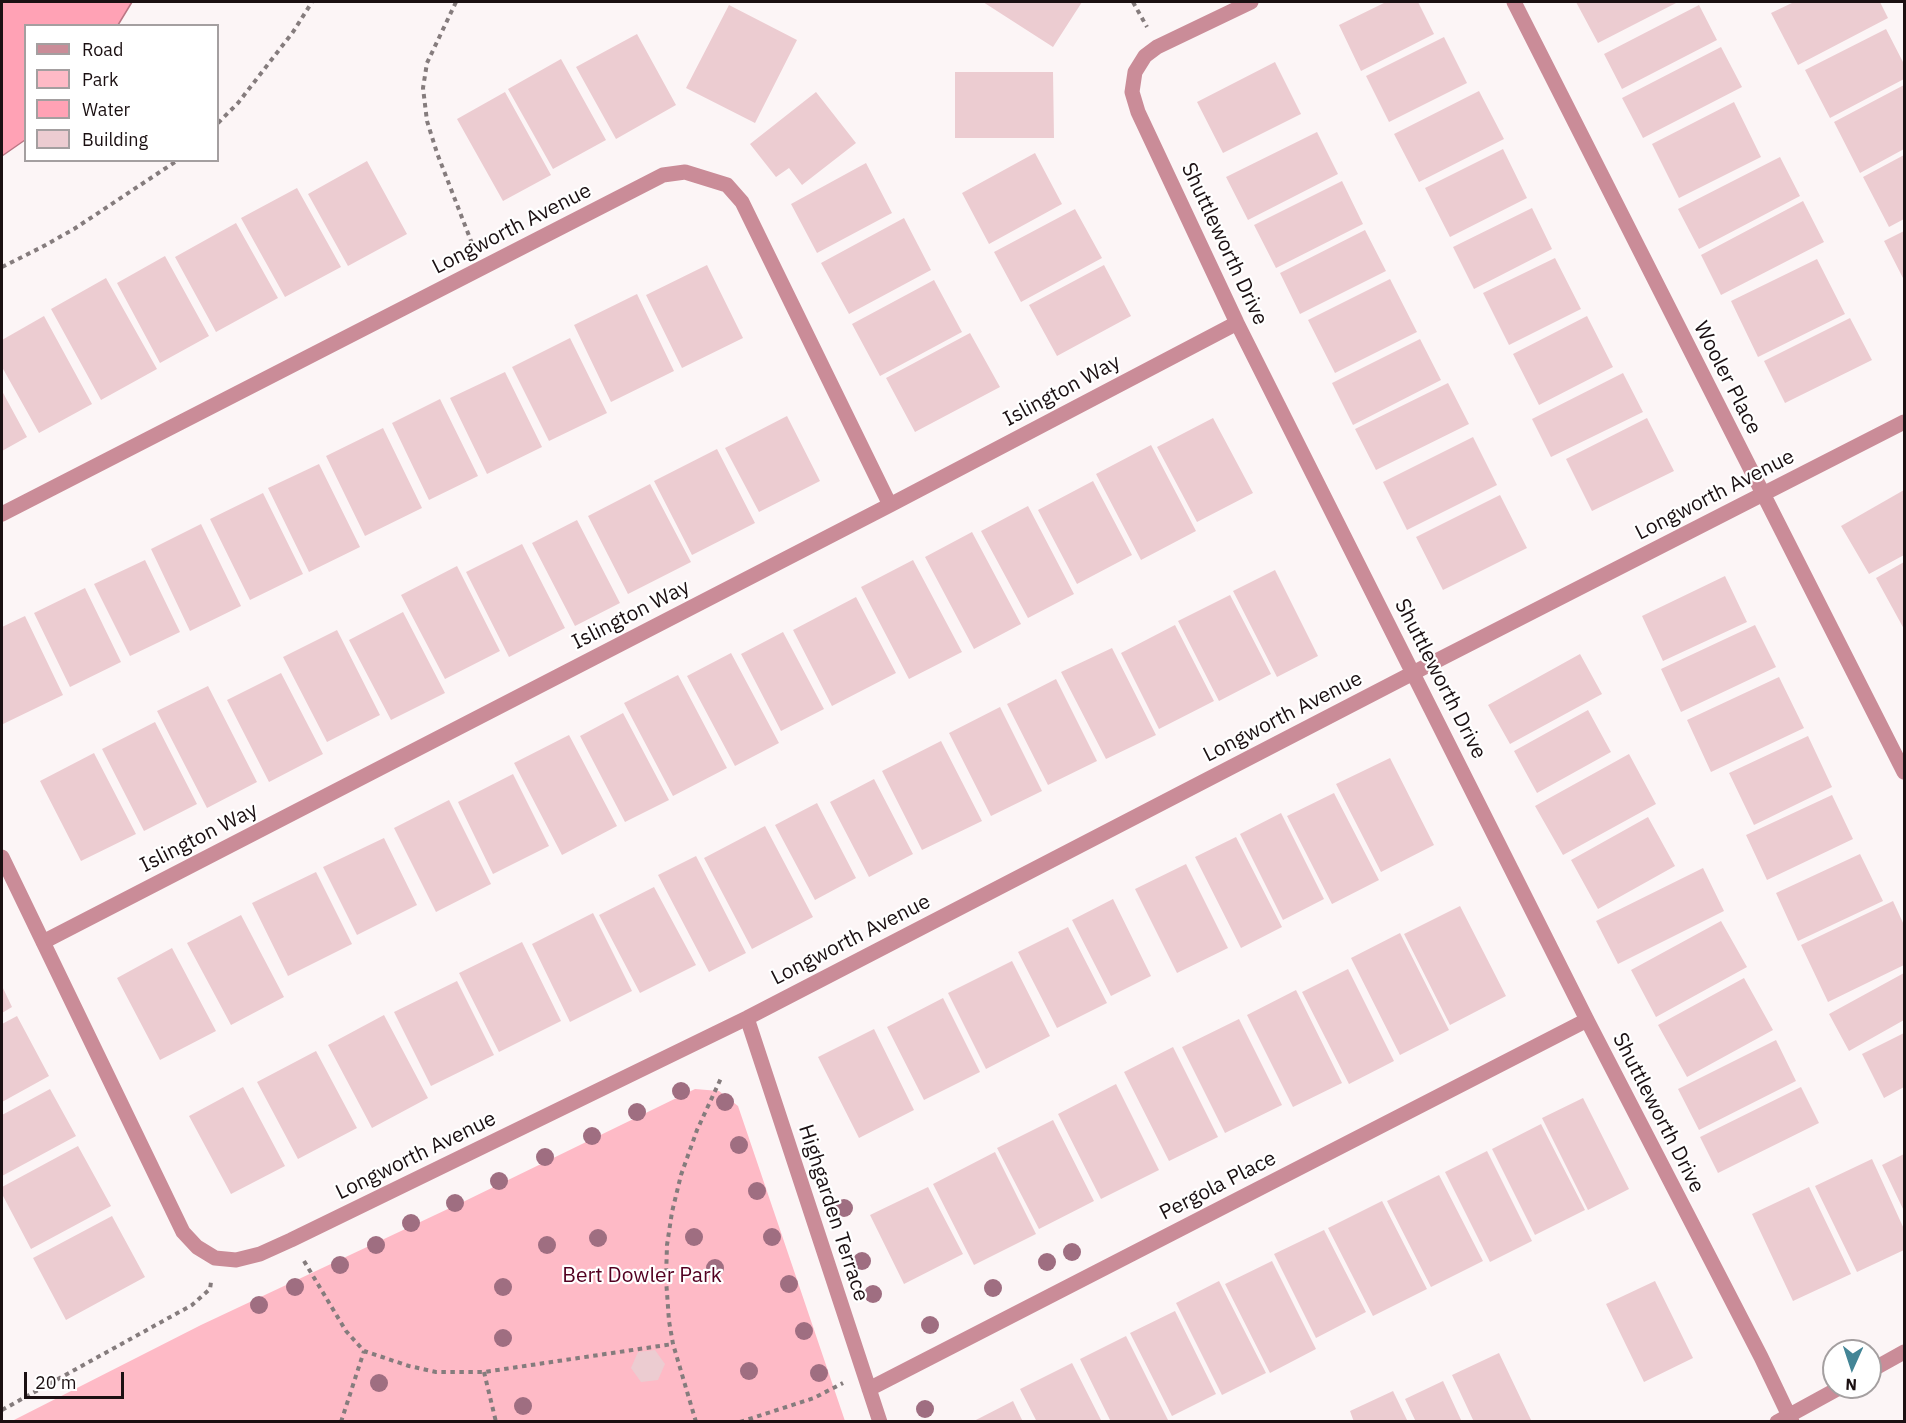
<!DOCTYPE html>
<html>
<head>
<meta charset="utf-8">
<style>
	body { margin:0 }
	#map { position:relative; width:1906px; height:1423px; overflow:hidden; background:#fcf5f6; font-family:"IBM Plex Sans",sans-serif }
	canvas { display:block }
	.frame { position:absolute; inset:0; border:3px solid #1b1012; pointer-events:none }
	.legend { position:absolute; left:24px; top:24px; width:195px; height:138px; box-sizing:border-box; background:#fff; border:2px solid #a49fa0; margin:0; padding:8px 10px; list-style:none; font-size:18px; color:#1b1012 }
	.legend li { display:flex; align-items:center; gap:12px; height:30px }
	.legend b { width:30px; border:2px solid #a49fa0 }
	.north { position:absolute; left:1822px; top:1339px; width:60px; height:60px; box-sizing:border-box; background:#fff; border:2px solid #a49fa0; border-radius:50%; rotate:183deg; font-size:16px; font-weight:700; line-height:24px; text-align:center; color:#1b1012 }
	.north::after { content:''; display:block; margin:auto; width:21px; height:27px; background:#438596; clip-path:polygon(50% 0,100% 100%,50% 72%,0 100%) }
	.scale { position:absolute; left:24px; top:1372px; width:100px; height:27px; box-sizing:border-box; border:3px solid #1b1012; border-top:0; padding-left:8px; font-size:18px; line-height:21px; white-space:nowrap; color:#1b1012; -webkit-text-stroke:4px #fff; paint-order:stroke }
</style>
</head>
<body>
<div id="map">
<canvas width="1906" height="1423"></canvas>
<div class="frame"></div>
<ul class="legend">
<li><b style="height:8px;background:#ca8c98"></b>Road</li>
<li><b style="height:16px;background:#febac6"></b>Park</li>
<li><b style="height:16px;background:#ffa2b5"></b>Water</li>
<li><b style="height:16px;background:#ecccd1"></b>Building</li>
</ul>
<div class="north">N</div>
<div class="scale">20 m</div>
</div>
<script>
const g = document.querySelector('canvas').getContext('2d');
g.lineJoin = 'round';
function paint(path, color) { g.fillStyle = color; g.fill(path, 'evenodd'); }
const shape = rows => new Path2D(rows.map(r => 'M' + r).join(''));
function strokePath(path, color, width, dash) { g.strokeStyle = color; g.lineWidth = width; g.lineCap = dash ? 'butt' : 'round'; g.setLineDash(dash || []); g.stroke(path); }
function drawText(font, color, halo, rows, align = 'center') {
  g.font = font + ' "IBM Plex Sans",sans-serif'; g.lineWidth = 4.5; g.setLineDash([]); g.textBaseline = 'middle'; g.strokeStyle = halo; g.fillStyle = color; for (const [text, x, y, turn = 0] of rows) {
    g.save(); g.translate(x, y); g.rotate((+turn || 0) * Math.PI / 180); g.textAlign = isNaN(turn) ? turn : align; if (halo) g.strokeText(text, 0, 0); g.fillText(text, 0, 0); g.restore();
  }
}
paint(shape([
	[695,1089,719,1091,738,1106,845,1421,15,1422,14,1420,201,1325,467,1200]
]), '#febac6');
const water = shape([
	[2,2,132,2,118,25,26,26,25,140,2,156,2,2]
]);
paint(water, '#ffa2b5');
strokePath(water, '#bb7684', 1.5);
paint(shape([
	[983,2,1082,2,1053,47],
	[1386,2,1418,2,1434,34,1361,71,1339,25],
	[1576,2,1678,2,1598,43],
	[1794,2,1880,2,1888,18,1798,65,1771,13],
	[729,5,797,40,755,123,686,88],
	[1699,5,1717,40,1622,89,1604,54],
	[1886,29,1904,64,1904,79,1830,118,1805,70],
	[637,34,676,105,616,139,576,67],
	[1444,37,1467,83,1389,122,1366,76],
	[1721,47,1742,87,1643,138,1622,98],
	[561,59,606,140,553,169,508,89],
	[1275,62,1301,114,1223,153,1197,102],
	[955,72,1053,72,1054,138,955,138],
	[1904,85,1904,149,1860,173,1834,122],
	[1479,91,1504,139,1419,182,1394,134],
	[505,92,551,175,503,201,457,119],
	[816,92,856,143,802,185,789,168,776,177,750,144],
	[1734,102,1761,157,1679,198,1652,144],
	[1317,132,1338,174,1248,220,1226,177],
	[1503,149,1527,198,1450,237,1425,188],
	[1035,153,1062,204,989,244,962,193],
	[1904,155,1904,219,1889,227,1863,177],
	[1780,157,1800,196,1699,249,1678,209],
	[367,161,407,234,348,266,308,194],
	[866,163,892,213,817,253,791,204],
	[1342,181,1363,224,1276,268,1254,225],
	[297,188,341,267,285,297,241,218],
	[1803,201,1824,242,1721,295,1701,255],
	[1532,208,1552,249,1474,289,1453,247],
	[1075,209,1102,258,1021,302,994,252],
	[904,218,931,270,849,314,821,263],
	[236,223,278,298,216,332,175,257],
	[1365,230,1386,271,1300,314,1280,273],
	[1904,231,1904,280,1884,241],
	[165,256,209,336,160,363,117,283],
	[1555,258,1581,309,1509,345,1483,293],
	[1817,259,1845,314,1758,357,1731,301],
	[707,265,743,338,682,368,646,295],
	[1104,265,1131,316,1057,356,1029,305],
	[106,278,157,369,101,400,51,309],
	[1390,279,1417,332,1335,373,1308,320],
	[934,280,962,332,880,376,852,324],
	[637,294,674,371,611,402,574,325],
	[44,316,92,404,39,433,2,367,2,340],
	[1587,316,1613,367,1539,405,1513,354],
	[1850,318,1872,360,1785,403,1764,361],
	[970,333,1000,387,915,432,886,378],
	[570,338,607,413,549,441,512,367],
	[1420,339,1441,380,1353,425,1332,383],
	[505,372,542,447,487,474,450,398],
	[1623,373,1643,412,1551,457,1532,419],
	[1448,383,1469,424,1376,470,1355,429],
	[2,391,27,437,2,451],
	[440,399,478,476,429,500,392,423],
	[787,416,820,481,759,512,725,448],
	[1213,418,1253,493,1197,522,1157,447],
	[1647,418,1674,471,1592,511,1566,459],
	[383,428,422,508,365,536,326,456],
	[1473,437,1497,485,1407,530,1383,482],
	[1151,445,1196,531,1141,560,1096,474],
	[717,449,755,523,692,555,654,481],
	[319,464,360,547,309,572,268,488],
	[1093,481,1132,555,1077,584,1038,510],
	[650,484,691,562,628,594,588,516],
	[1904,490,1904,555,1869,574,1841,526],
	[263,493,303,574,250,600,210,519],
	[1500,495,1527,548,1443,590,1416,537],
	[1028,506,1074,594,1028,618,981,531],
	[577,520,620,603,575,626,532,543],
	[201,524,241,606,190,631,151,549],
	[972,532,1021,624,974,649,925,557],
	[522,544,565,628,509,657,466,572],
	[145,560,180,632,130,656,94,584],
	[913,560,962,652,909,679,861,587],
	[1904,562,1904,629,1876,578],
	[457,566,500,651,445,679,401,595],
	[1275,570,1318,656,1277,677,1233,591],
	[1725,576,1747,622,1663,661,1642,616],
	[85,588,121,662,70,687,34,613],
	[1230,595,1271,674,1219,701,1178,621],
	[856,597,896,673,832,706,793,630],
	[403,612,445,693,391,720,349,640],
	[25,616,63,695,3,724,2,627],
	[1175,625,1214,701,1159,729,1121,653],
	[1755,625,1776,667,1681,712,1661,669],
	[337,630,380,715,327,742,283,657],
	[783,632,824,709,781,731,741,654],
	[1112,648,1156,735,1106,759,1061,672],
	[731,653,779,743,735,766,687,676],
	[1580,654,1602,694,1510,744,1488,705],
	[281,673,323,754,269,782,227,700],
	[678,675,727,768,673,796,624,703],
	[1779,677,1804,728,1711,772,1687,720],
	[1056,679,1097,761,1048,785,1007,704],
	[208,686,257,782,207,808,157,711],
	[1000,707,1042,791,991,816,949,733],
	[1588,710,1611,752,1537,793,1514,751],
	[623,713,669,800,625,822,580,736],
	[155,722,197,804,144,831,102,749],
	[569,735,617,826,562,855,514,763],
	[1808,736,1832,787,1754,825,1729,773],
	[941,741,982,821,922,850,882,771],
	[94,753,136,834,81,861,40,781],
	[1629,754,1656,804,1563,855,1535,806],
	[1390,758,1434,845,1381,872,1336,784],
	[513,774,549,846,493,874,458,802],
	[874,779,913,854,869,877,830,802],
	[1334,793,1379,880,1332,904,1287,816],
	[1832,795,1853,839,1767,880,1746,835],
	[449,800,491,884,436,912,394,828],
	[817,803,856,878,815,900,775,825],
	[1281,813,1324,899,1283,920,1240,834],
	[1648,817,1675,866,1598,909,1571,860],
	[765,826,813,917,752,949,704,858],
	[1236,837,1282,927,1241,948,1195,857],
	[384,838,417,905,357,935,323,867],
	[1860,854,1883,901,1798,941,1776,893],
	[696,856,746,953,709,972,658,875],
	[1186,864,1228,948,1177,973,1135,889],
	[1703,868,1724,911,1618,964,1596,921],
	[316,872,352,944,288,976,252,903],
	[654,887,696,965,640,993,599,915],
	[1113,899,1151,976,1111,996,1072,920],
	[1893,901,1904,925,1904,965,1828,1002,1801,945],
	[1460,906,1506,996,1450,1025,1404,934],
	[593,913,632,991,570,1022,532,944],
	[241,915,284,997,231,1025,187,943],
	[1721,921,1747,967,1656,1017,1631,970],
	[1068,927,1107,1003,1057,1028,1018,952],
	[1400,933,1449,1030,1400,1055,1351,958],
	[522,942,561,1021,499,1052,459,973],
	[172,948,216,1031,160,1060,117,978],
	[1012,961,1050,1036,986,1069,948,993],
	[1348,969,1394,1061,1349,1084,1302,992],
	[1904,973,1904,1020,1849,1051,1829,1014],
	[1744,978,1773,1030,1687,1077,1658,1025],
	[457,981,494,1055,431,1086,394,1012],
	[2,986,12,1007,2,1013],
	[1296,990,1342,1083,1293,1107,1247,1015],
	[943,998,980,1072,924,1100,887,1027],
	[384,1015,428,1098,372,1128,328,1045],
	[17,1016,49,1076,2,1102,2,1024],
	[1239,1019,1282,1105,1225,1133,1182,1047],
	[874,1029,914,1110,859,1138,818,1057],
	[1904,1033,1904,1087,1884,1098,1862,1054],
	[1776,1040,1796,1081,1699,1130,1678,1089],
	[1173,1047,1218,1137,1169,1161,1124,1072],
	[316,1051,357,1128,298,1159,257,1082],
	[1116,1084,1159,1170,1101,1199,1058,1114],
	[243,1087,285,1166,231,1194,189,1116],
	[1801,1087,1819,1123,1718,1173,1700,1137],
	[50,1089,76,1136,2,1176,2,1115],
	[1583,1098,1629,1189,1588,1210,1542,1118],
	[1053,1120,1094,1201,1039,1229,997,1148],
	[1541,1124,1585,1210,1535,1235,1492,1149],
	[78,1146,111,1206,31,1249,2,1194,2,1187],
	[1487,1151,1532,1241,1490,1262,1445,1172],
	[995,1152,1036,1234,974,1265,933,1184],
	[1904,1154,1904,1211,1882,1165],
	[1872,1159,1904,1229,1904,1250,1857,1272,1815,1186],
	[1439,1175,1483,1261,1431,1287,1387,1201],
	[928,1187,963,1254,904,1284,870,1215],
	[1809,1187,1851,1274,1793,1301,1752,1214],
	[1382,1201,1427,1289,1373,1316,1328,1228],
	[112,1216,145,1277,66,1320,33,1258],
	[1324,1230,1366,1312,1316,1338,1274,1254],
	[1272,1261,1316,1349,1270,1373,1225,1284],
	[1219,1281,1266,1373,1222,1395,1176,1303],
	[1655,1281,1693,1358,1644,1382,1606,1304],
	[1175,1311,1216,1394,1172,1416,1130,1333],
	[1126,1336,1169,1422,1111,1422,1080,1359],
	[655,1350,665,1364,658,1380,641,1382,631,1368,638,1352],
	[1499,1353,1532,1422,1474,1422,1452,1375],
	[1072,1363,1102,1422,1037,1422,1020,1389],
	[1443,1381,1462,1422,1416,1422,1405,1399],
	[1393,1391,1408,1422,1354,1422,1350,1411],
	[1013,1401,1023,1422,972,1422]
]), '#ecccd1');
strokePath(shape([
	[456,2,427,63,423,88,427,121,437,153,473,246],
	[1133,2,1147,27],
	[218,123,238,103,293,32,312,2],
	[2,267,42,247,74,229,178,160],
	[304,1261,346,1331,364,1351,409,1366,436,1372,484,1372,673,1344],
	[484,1372,496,1422],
	[2,1410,192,1305,210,1289,211,1282],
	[341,1422,364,1351],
	[380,1422,381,1422],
	[696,1422,673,1344,669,1321,666,1279,667,1245,672,1212,681,1175,697,1130,722,1076],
	[740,1422,814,1398,843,1383]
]), '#857c7d', 4, [4.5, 4.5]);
strokePath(shape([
	[1251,2,1157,47,1145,56,1135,72,1132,92,1138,112,1237,323,1587,1020,1761,1357,1792,1422],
	[1514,2,1904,772],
	[2,514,663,175,685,172,727,185,742,202,890,505],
	[2,857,183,1232,197,1247,215,1258,236,1260,260,1254,291,1240,747,1018,1442,658,1904,422],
	[43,942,890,505,1237,323],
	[747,1018,880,1422],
	[1870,1371,1904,1352],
	[869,1389,1587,1020],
	[1777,1422,1841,1387]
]), '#ca8c98', 15);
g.fillStyle = '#9f6e81';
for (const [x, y] of [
	[681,1091],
	[725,1102],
	[637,1112],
	[592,1136],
	[739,1145],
	[545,1157],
	[499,1181],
	[757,1191],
	[455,1203],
	[844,1208],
	[411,1223],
	[694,1237],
	[772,1237],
	[598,1238],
	[376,1245],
	[547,1245],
	[1072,1252],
	[862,1261],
	[1047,1262],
	[340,1265],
	[715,1268],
	[789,1284],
	[295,1287],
	[503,1287],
	[993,1288],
	[873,1294],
	[259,1305],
	[930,1325],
	[804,1331],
	[503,1338],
	[749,1371],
	[819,1373],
	[379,1383],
	[523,1406],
	[925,1409]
]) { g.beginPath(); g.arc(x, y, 9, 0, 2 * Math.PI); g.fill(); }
drawText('21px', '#1b1012', '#fff', [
	["Longworth Avenue",512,229,-27],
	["Shuttleworth Drive",1224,244,65],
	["Wooler Place",1727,378,63],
	["Islington Way",1062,391,-28],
	["Longworth Avenue",1715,495,-27],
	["Islington Way",631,615,-27],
	["Shuttleworth Drive",1440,679,63],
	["Longworth Avenue",1283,717,-27],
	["Islington Way",199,838,-27],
	["Longworth Avenue",851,940,-27],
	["Shuttleworth Drive",1658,1113,63],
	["Longworth Avenue",416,1156,-26],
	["Pergola Place",1218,1186,-27],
	["Highgarden Terrace",833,1213,72]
]);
drawText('21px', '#530021', '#fff', [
	["Bert Dowler Park",642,1276]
]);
</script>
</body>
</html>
